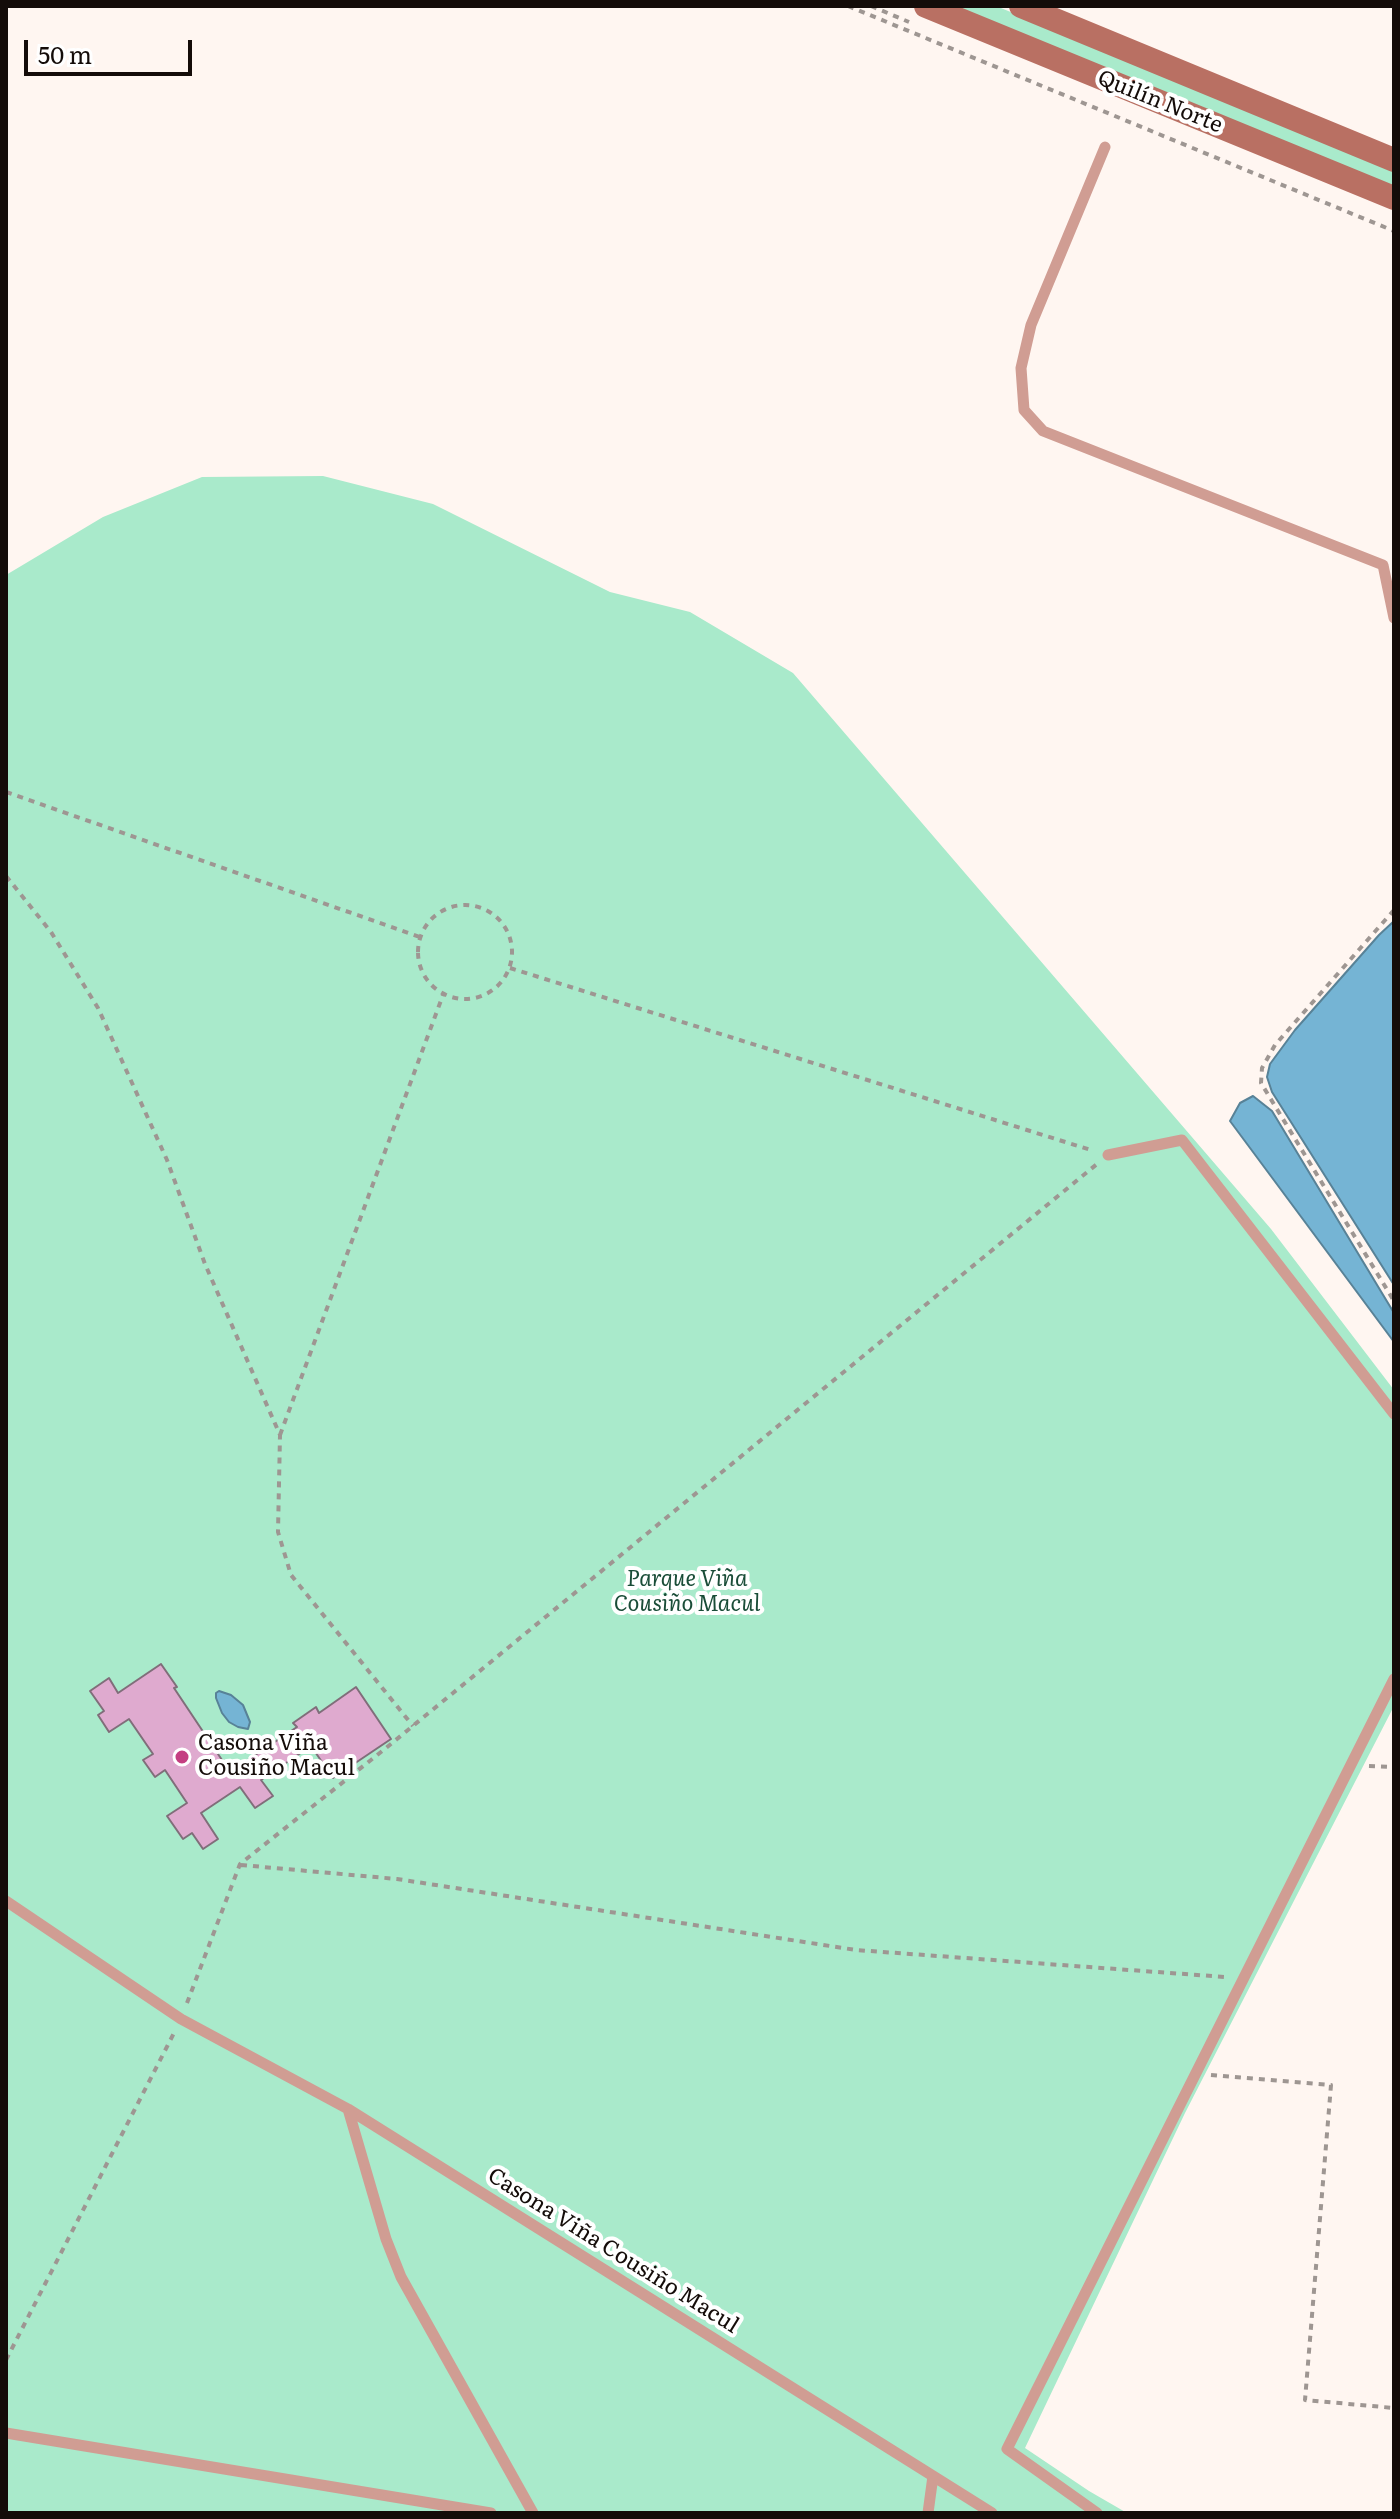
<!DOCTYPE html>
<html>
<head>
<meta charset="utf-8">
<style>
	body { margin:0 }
	#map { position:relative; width:1400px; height:2519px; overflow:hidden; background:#fff6f1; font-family:Literata,serif }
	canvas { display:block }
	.frame { position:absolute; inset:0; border:8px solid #140c09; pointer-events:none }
	.scale { position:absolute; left:24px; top:40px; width:168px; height:36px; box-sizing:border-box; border:4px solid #140c09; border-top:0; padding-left:10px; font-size:24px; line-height:28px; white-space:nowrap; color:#140c09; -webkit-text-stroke:6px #fff; paint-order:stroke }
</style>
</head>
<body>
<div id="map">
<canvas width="1400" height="2519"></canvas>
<div class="frame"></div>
<div class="scale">50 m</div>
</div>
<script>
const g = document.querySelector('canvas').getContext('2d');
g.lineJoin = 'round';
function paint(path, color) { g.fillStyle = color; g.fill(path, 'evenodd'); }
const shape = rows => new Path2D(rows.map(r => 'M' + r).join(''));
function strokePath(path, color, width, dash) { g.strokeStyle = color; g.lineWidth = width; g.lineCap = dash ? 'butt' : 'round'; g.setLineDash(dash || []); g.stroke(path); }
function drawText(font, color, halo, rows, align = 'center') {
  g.font = font + ' Literata,serif'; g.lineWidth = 8; g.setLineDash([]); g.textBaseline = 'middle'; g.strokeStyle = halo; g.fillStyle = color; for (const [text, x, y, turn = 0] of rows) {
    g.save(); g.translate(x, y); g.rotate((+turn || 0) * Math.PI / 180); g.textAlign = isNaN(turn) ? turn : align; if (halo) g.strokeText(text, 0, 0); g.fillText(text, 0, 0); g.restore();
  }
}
paint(shape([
	[954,6,996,6,1394,169,1394,188],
	[323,476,433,504,610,592,690,612,793,673,1271,1229,1394,1390,1394,1706,1185,2113,1025,2448,1089,2491,1127,2513,6,2513,6,575,103,517,202,477]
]), '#a9eacb');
const water = shape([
	[1394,921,1394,1285,1272,1092,1267,1077,1270,1064,1295,1030,1379,935,1394,921],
	[1253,1096,1272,1111,1394,1313,1394,1342,1230,1121,1240,1103,1253,1096],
	[219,1691,231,1695,243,1705,250,1722,248,1729,238,1727,229,1722,222,1713,216,1698,216,1693,219,1691]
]);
paint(water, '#75b4d4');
strokePath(water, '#588297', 2);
const building = shape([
	[161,1664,177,1687,174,1688,230,1772,297,1727,293,1723,316,1707,319,1713,356,1687,391,1739,333,1778,311,1746,261,1780,273,1796,255,1808,240,1787,201,1813,218,1839,203,1849,192,1833,183,1839,167,1816,187,1803,165,1770,155,1777,143,1760,153,1754,129,1719,109,1732,98,1715,104,1711,90,1691,109,1678,118,1693,161,1664]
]);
paint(building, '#dfaacf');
strokePath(building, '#806e7a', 2);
strokePath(shape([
	[848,6,1394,231],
	[871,6,909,22],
	[6,792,420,937],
	[6,876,51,932,98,1008,167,1160,205,1264,280,1435,278,1532,291,1575,413,1726],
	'418 952a47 47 0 1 1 94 0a47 47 0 1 1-94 0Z',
	[1394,910,1275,1045,1262,1068,1261,1083,1394,1301],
	[510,968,1094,1151],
	[280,1435,443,995],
	[1369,1766,1394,1767],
	[241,1865,397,1879,856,1950,1225,1977],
	[187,2003,240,1864,386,1748,1097,1164],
	[1211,2075,1331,2085,1305,2400,1394,2408],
	[6,2360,174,2033]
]), '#9e9692', 4, [6, 6]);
strokePath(shape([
	[1105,147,1031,325,1021,368,1024,410,1043,431,1383,565,1394,618],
	[1108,1155,1182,1140,1394,1414],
	[6,1901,181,2019,348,2109,992,2513],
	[348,2109,386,2239,401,2277,533,2513],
	[6,2433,491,2513],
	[928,2513,933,2476],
	[1097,2513,1007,2449,1394,1679]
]), '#d09d93', 11);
strokePath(shape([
	[926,6,1394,198],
	[1021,6,1394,160]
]), '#b97063', 24);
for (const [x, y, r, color] of [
	[182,1757,8,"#c43f82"]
]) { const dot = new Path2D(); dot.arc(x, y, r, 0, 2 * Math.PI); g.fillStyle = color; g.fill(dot); strokePath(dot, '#fff', 3); }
drawText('22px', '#140c09', '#fff', [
	["Quilín Norte",1160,102,22],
	["Casona Viña Cousiño Macul",613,2251,32]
]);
drawText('italic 22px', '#1a4d38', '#fff', [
	["Parque Viña",687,1580],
	["Cousiño Macul",687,1605]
]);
drawText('22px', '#140c09', '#fff', [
	["Casona Viña",198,1744],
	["Cousiño Macul",198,1769]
], 'left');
</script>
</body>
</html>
